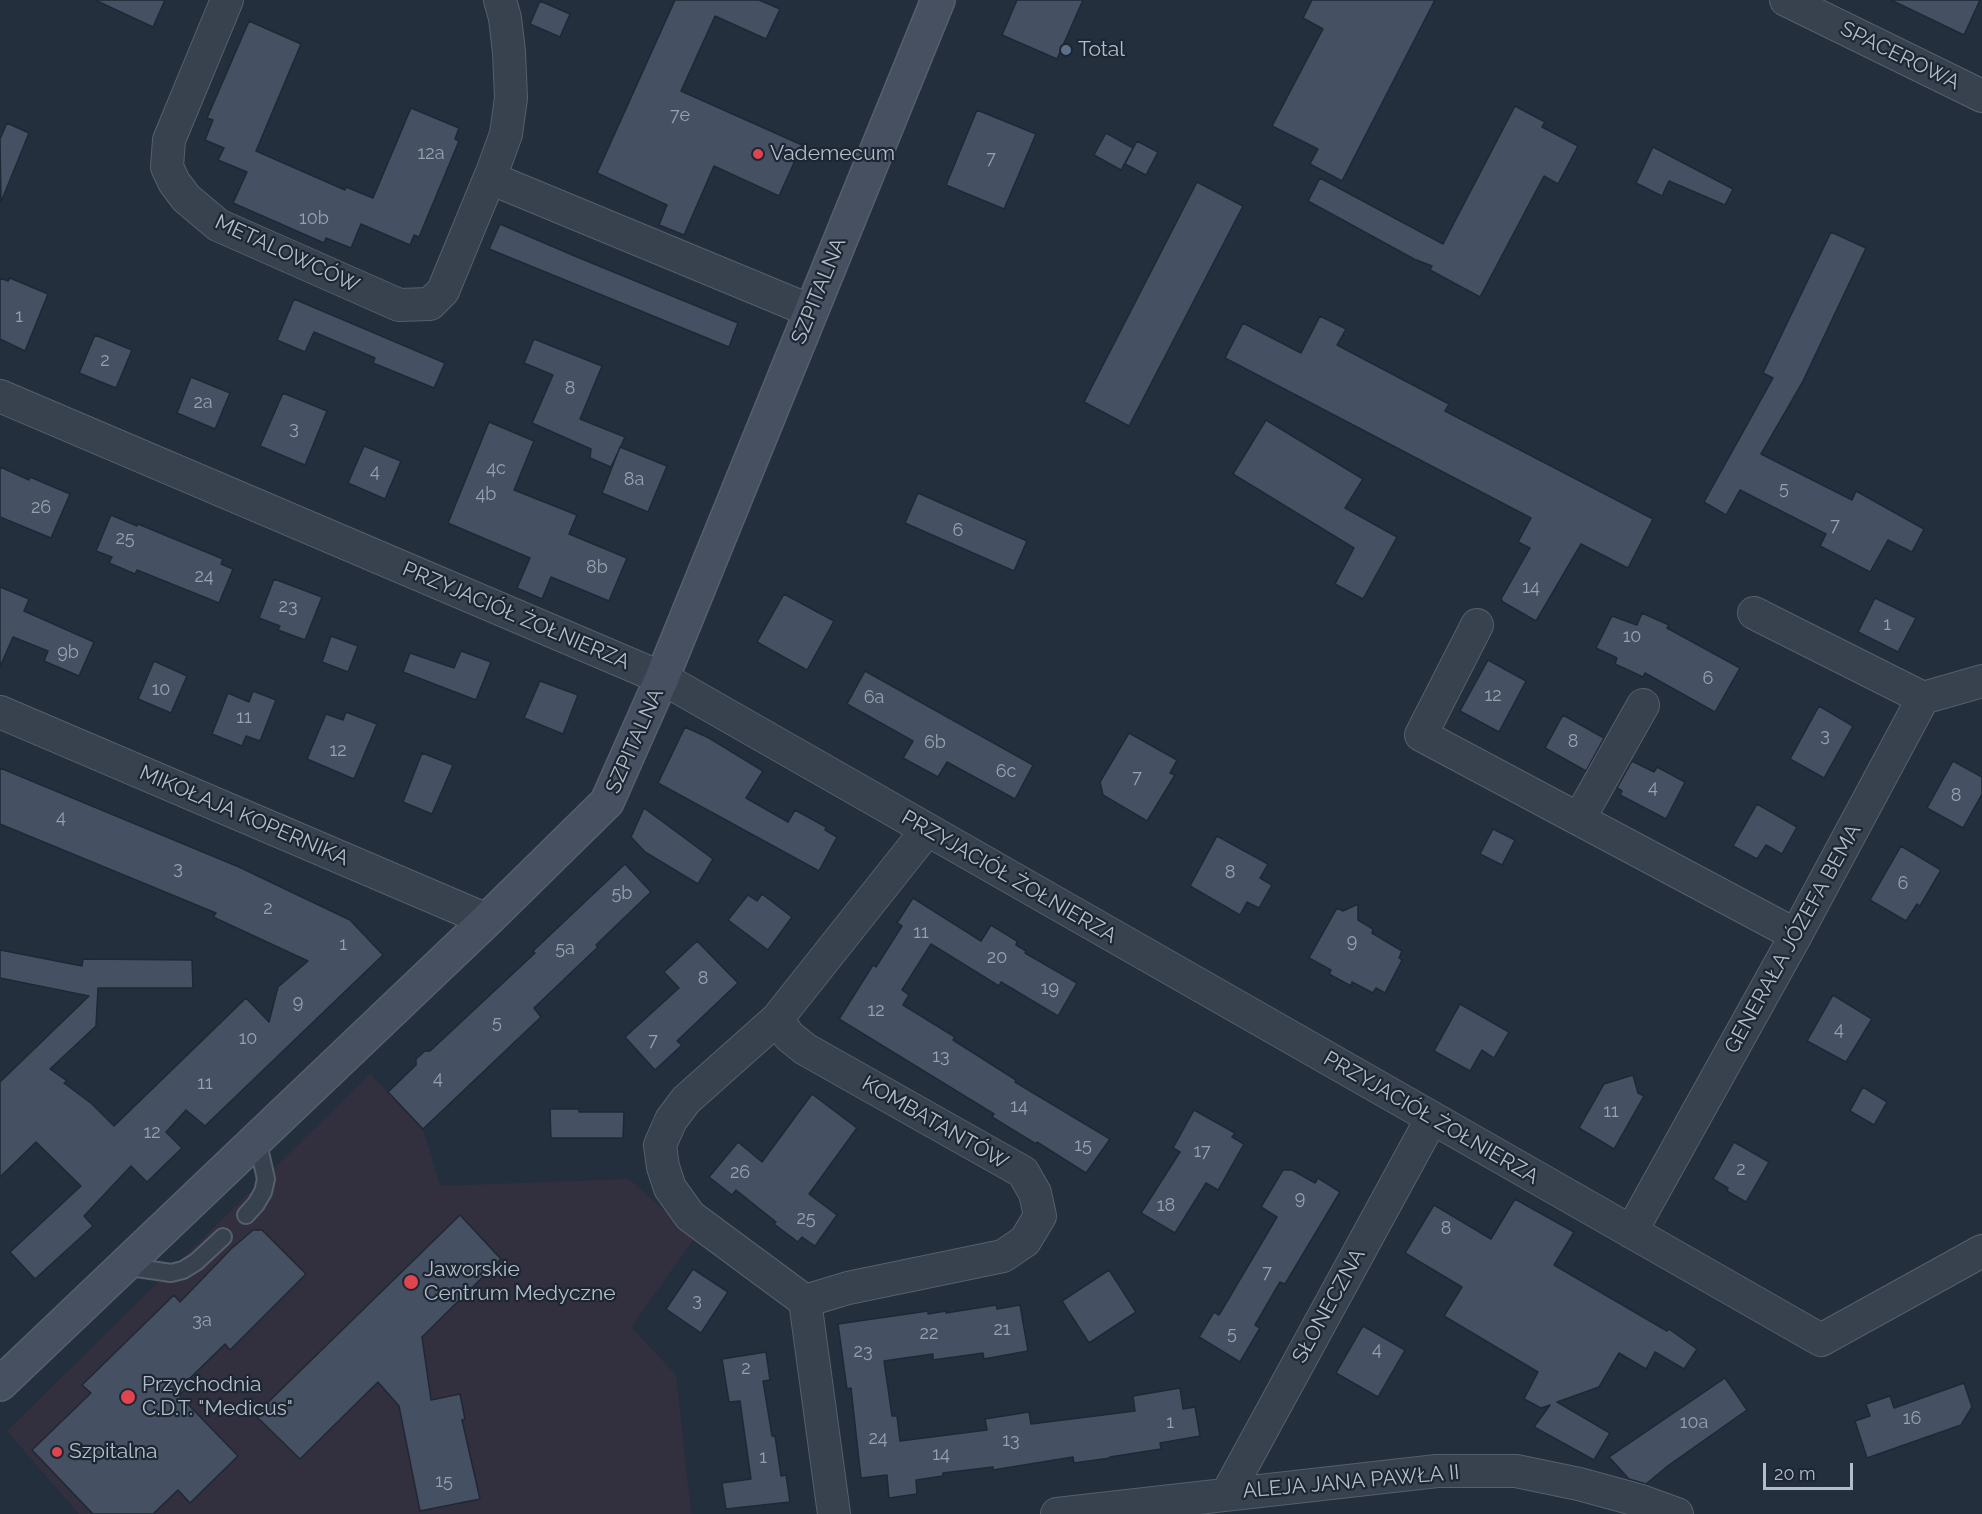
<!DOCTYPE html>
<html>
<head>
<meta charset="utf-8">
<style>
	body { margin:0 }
	#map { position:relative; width:1982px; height:1514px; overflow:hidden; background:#242f3e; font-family:Raleway,sans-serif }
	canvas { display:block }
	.scale { position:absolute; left:1763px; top:1463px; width:90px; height:27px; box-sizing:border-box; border:3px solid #b4bcc9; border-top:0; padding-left:8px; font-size:18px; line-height:21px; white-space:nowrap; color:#b4bcc9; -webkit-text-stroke:4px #1d2633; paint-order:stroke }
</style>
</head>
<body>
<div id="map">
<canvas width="1982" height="1514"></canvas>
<div class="scale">20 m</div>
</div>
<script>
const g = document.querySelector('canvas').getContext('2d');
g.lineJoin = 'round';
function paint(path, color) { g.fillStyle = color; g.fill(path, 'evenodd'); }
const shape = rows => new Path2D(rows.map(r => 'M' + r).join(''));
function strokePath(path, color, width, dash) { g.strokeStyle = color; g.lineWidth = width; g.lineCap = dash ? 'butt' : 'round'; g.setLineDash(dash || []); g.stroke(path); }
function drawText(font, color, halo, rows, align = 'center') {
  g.font = font + ' Raleway,sans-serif'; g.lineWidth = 4.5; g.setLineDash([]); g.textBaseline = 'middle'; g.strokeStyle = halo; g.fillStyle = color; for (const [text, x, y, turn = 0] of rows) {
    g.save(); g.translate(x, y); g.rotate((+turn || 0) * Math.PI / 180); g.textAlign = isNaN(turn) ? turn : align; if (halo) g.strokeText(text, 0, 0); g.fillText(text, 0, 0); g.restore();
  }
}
paint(shape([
	[370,1074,423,1129,440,1186,629,1179,695,1237,631,1327,676,1375,691,1514,79,1514,7,1431]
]), '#32303f');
const building = shape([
	[95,0,165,0,153,27,95,0],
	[675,0,759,0,780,9,766,39,715,16,681,91,802,145,779,196,714,166,684,235,659,225,667,205,597,173,675,0],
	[1017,0,1083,0,1057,59,1002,35,1017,0],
	[1312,0,1435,0,1342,181,1310,164,1318,149,1272,126,1323,29,1303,18,1312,0],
	[1891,0,1980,0,1964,35,1891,0],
	[540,1,570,14,560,37,530,24,540,1],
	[249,21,301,44,256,151,345,190,346,187,373,198,411,108,459,128,455,139,459,141,419,237,414,235,410,245,361,224,351,248,326,238,324,243,233,203,247,172,218,160,224,148,205,140,213,120,207,118,249,21],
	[1515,106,1545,122,1542,127,1578,146,1558,184,1544,176,1480,297,1430,270,1432,266,1414,259,1308,201,1320,178,1443,244,1515,106],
	[977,110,1036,134,1004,209,946,185,977,110],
	[7,123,29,133,1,202,0,139,7,123],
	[1106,133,1133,148,1121,170,1094,155,1106,133],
	[1137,141,1158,152,1146,175,1125,164,1137,141],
	[1653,147,1733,189,1725,205,1669,181,1662,196,1636,183,1653,147],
	[1197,182,1243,206,1129,426,1084,402,1197,182],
	[500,224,577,257,738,323,729,347,489,249,500,224],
	[1831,232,1866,248,1802,383,1761,454,1852,500,1856,491,1924,529,1912,552,1888,540,1870,572,1820,546,1826,534,1740,490,1726,515,1704,502,1773,378,1763,373,1831,232],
	[0,278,8,281,10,278,48,294,25,351,0,339,0,278],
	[294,299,445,363,434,388,373,363,375,358,314,332,305,352,277,340,294,299],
	[1320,316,1346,329,1337,345,1449,404,1445,411,1653,519,1628,568,1581,544,1536,621,1503,602,1501,599,1530,548,1518,542,1531,518,1225,358,1243,323,1301,353,1320,316],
	[95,335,132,350,116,388,79,373,95,335],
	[534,339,602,366,580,419,625,437,611,467,590,458,591,449,532,423,553,375,524,363,534,339],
	[191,377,230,393,215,429,177,413,191,377],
	[283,393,327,411,305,465,260,446,283,393],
	[1266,420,1363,479,1345,508,1397,537,1363,599,1335,584,1354,548,1233,474,1266,420],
	[489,422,534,441,514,490,577,515,569,534,627,558,609,601,551,577,542,599,517,588,530,558,448,523,489,422],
	[364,446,401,461,385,499,348,483,364,446],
	[620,447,667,466,648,512,602,493,620,447],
	[0,467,29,480,30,477,70,494,51,538,0,517,0,467],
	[918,493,1027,541,1014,571,905,523,918,493],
	[111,515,137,526,138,524,223,559,221,564,233,569,219,603,137,570,135,574,109,563,112,557,96,551,111,515],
	[274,579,322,597,305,640,278,630,280,626,259,618,274,579],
	[0,587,29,599,24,611,94,642,79,676,44,661,48,651,13,637,0,667,0,587],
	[784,594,834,621,807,670,757,642,784,594],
	[1875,598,1916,618,1898,652,1858,632,1875,598],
	[1642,613,1669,625,1667,628,1740,668,1715,712,1645,673,1643,677,1615,664,1617,658,1596,648,1612,616,1637,625,1642,613],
	[331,636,358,646,348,672,322,662,331,636],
	[461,651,491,662,476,700,403,672,410,653,454,668,461,651],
	[1488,660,1526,681,1499,732,1460,711,1488,660],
	[154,661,187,676,171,713,138,699,154,661],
	[865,671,1033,765,1015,799,947,762,938,777,903,758,913,741,847,704,865,671],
	[540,681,578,695,563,734,524,718,540,681],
	[253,691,276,700,260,741,246,736,242,746,212,734,228,693,249,702,253,691],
	[1819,706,1853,726,1824,778,1790,759,1819,706],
	[346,712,377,724,354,779,307,759,326,714,343,720,346,712],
	[1563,715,1604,738,1586,771,1545,748,1563,715],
	[685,727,709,738,763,771,746,798,788,822,795,810,826,827,825,830,837,837,819,871,658,783,685,727],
	[1129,733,1177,760,1170,773,1175,775,1147,821,1103,795,1100,782,1129,733],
	[422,753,453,765,432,814,403,802,422,753],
	[1632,761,1654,772,1657,767,1685,782,1666,819,1620,795,1622,791,1617,788,1632,761],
	[1953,761,1982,777,1982,794,1963,828,1927,808,1953,761],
	[0,768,239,867,350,920,383,955,205,1126,186,1110,166,1132,182,1148,147,1182,131,1166,84,1216,93,1226,35,1279,10,1252,81,1186,36,1142,0,1177,0,1082,89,996,0,978,0,950,82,966,83,959,192,960,193,988,98,988,96,1026,50,1069,67,1081,64,1083,92,1104,114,1126,246,998,269,1022,278,987,308,961,213,917,216,913,0,824,0,768],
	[1757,804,1797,827,1782,854,1766,845,1757,859,1733,846,1757,804],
	[644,808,713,859,698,884,645,852,631,837,644,808],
	[1493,829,1515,840,1502,865,1480,854,1493,829],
	[1217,836,1268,864,1260,878,1272,885,1259,908,1247,902,1240,915,1190,886,1217,836],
	[1901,846,1941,870,1920,906,1917,904,1906,921,1870,900,1901,846],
	[625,864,651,892,596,945,598,947,534,1008,541,1017,423,1129,388,1092,416,1065,416,1059,425,1051,430,1051,535,953,533,951,625,864],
	[762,894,792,917,768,950,728,920,748,895,757,901,762,894],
	[913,898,981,941,991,925,1017,941,1016,945,1026,951,1025,953,1077,983,1058,1016,1001,982,999,986,931,944,902,990,909,995,903,1005,955,1037,953,1040,1016,1080,1015,1082,1110,1139,1086,1173,1037,1142,1036,1144,992,1117,994,1114,839,1019,873,965,876,967,902,926,897,923,913,898],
	[1358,904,1358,920,1373,929,1372,933,1402,951,1399,958,1402,960,1385,993,1376,988,1373,993,1352,982,1351,986,1329,974,1331,970,1309,958,1337,908,1343,911,1358,904],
	[697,941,738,983,677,1041,682,1045,655,1070,625,1037,679,988,664,972,697,941],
	[1833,995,1872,1019,1846,1062,1807,1041,1833,995],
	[1460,1004,1509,1032,1494,1058,1482,1050,1470,1071,1434,1051,1460,1004],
	[1633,1075,1638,1093,1644,1096,1614,1149,1579,1128,1604,1084,1633,1075],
	[1863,1087,1887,1102,1874,1125,1850,1111,1863,1087],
	[812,1094,857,1128,809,1194,837,1215,815,1246,802,1237,798,1242,774,1224,776,1222,736,1190,732,1195,709,1177,738,1142,762,1162,812,1094],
	[550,1109,579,1109,579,1112,624,1112,623,1138,551,1138,550,1109],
	[1194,1110,1235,1133,1232,1137,1244,1144,1218,1190,1206,1183,1175,1233,1141,1213,1180,1152,1173,1148,1194,1110],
	[1734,1142,1769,1162,1746,1202,1727,1191,1728,1188,1713,1179,1734,1142],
	[1283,1170,1292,1170,1315,1183,1318,1178,1340,1192,1285,1284,1280,1282,1255,1325,1260,1328,1240,1362,1199,1337,1214,1312,1219,1315,1277,1217,1261,1207,1283,1170],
	[1515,1199,1574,1232,1554,1265,1667,1331,1669,1329,1697,1349,1684,1369,1655,1352,1646,1369,1619,1353,1599,1387,1557,1402,1610,1433,1594,1460,1534,1427,1550,1405,1541,1408,1524,1399,1538,1372,1444,1316,1462,1287,1405,1253,1434,1205,1491,1239,1515,1199],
	[460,1215,501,1259,422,1337,431,1400,460,1394,465,1419,462,1420,480,1499,420,1511,399,1406,378,1382,300,1459,255,1415,460,1215],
	[253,1230,262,1230,306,1274,230,1350,225,1344,185,1383,188,1387,179,1395,238,1456,190,1503,178,1490,153,1514,93,1514,32,1450,91,1393,82,1385,174,1295,180,1302,231,1249,253,1230],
	[693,1269,728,1292,701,1333,666,1309,693,1269],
	[1109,1270,1136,1312,1089,1343,1062,1301,1109,1270],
	[996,1305,997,1309,1020,1305,1028,1351,984,1359,983,1353,933,1360,933,1354,884,1361,892,1416,897,1416,900,1441,987,1430,985,1419,1029,1412,1031,1424,1135,1411,1133,1396,1180,1388,1183,1409,1195,1407,1200,1436,1160,1443,1161,1449,1110,1457,1110,1458,1074,1463,1073,1457,993,1470,993,1467,943,1473,943,1476,916,1480,917,1494,889,1498,887,1475,861,1478,851,1388,847,1389,838,1324,928,1311,928,1314,946,1311,946,1313,996,1305],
	[1363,1326,1405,1350,1378,1397,1336,1373,1363,1326],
	[766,1352,770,1380,763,1381,772,1436,775,1436,781,1476,786,1475,790,1502,726,1509,722,1483,751,1479,740,1401,729,1402,722,1359,766,1352],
	[1725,1378,1747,1410,1669,1465,1646,1484,1629,1479,1609,1457,1725,1378],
	[1964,1383,1972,1407,1961,1425,1867,1458,1855,1421,1870,1416,1866,1404,1890,1396,1894,1408,1964,1383]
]);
paint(building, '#455162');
strokePath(building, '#1f2835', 1.5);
const lane = shape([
	[246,1215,256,1204,263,1192,266,1179,257,1139],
	[124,1266,171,1273,183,1270,196,1262,223,1237]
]);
const street = shape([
	[227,0,169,140,167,167,174,182,186,198,218,225,399,305,430,304,443,291,490,177],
	[500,0,505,18,509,52,511,98,506,134,490,178,811,311],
	[1786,0,1982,96],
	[0,396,662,678,1821,1340,1982,1251],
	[1754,613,1923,698],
	[1477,625,1421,735,1796,935],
	[0,712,487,920],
	[1579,819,1643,705],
	[777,1019,789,1036,805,1049,1023,1172,1035,1193,1040,1216,1025,1241,1003,1256,848,1288,805,1301],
	[1631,1232,1796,935,1923,698,1982,681],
	[1227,1494,1432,1118],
	[834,1514,805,1301,690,1216,670,1188,663,1167,660,1145,671,1120,686,1100,777,1019,927,830],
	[1057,1514,1437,1471,1516,1471,1579,1484,1641,1501,1677,1514]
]);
const secondary = shape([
	[0,1384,487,920,607,802,662,678,938,0]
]);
strokePath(lane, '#565f6c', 20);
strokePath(street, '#565f6c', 34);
strokePath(secondary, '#565f6c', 36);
strokePath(lane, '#38414e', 16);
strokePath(street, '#38414e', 32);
strokePath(secondary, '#465061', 33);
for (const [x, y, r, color] of [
	[1066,50,6,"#5c6f8a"],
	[758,154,6,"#e0444e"],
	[411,1282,8,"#e0444e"],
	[128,1397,8,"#e0444e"],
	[57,1452,6,"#e0444e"]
]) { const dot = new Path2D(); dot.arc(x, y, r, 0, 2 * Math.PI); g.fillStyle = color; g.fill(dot); strokePath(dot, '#1d2633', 2); }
drawText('18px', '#98a1af', null, [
	["7e",680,116],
	["12a",431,154],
	["7",991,159],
	["10b",314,219],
	["1",19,317],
	["2",105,361],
	["8",570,389],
	["2a",203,403],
	["3",294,429],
	["4c",496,469],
	["4",375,472],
	["8a",634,480],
	["5",1784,489],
	["4b",486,495],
	["26",41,508],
	["7",1835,526],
	["6",958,531],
	["25",125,539],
	["8b",597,568],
	["24",204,577],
	["14",1531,588],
	["23",288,607],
	["1",1887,625],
	["10",1632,637],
	["9b",68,653],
	["6",1708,679],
	["10",161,690],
	["12",1493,696],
	["6a",874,698],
	["11",244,718],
	["3",1825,736],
	["8",1573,742],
	["6b",935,743],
	["12",338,751],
	["6c",1006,772],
	["7",1137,778],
	["4",1653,788],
	["8",1956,796],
	["4",61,818],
	["3",178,869],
	["8",1230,873],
	["6",1903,884],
	["5b",622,894],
	["2",268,909],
	["11",921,933],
	["9",1352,942],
	["1",343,945],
	["5a",565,949],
	["20",997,958],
	["8",703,979],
	["19",1050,989],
	["9",298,1003],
	["12",876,1011],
	["5",497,1023],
	["4",1839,1030],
	["10",248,1039],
	["7",653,1041],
	["13",941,1057],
	["4",438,1079],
	["11",205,1084],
	["14",1019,1107],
	["11",1611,1112],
	["12",152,1133],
	["15",1083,1146],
	["17",1202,1152],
	["2",1741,1170],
	["26",740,1173],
	["9",1300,1199],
	["18",1166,1206],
	["25",806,1219],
	["8",1446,1229],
	["7",1267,1273],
	["3",697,1301],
	["3a",202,1321],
	["21",1002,1330],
	["22",929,1334],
	["5",1232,1334],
	["4",1377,1350],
	["23",863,1352],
	["2",746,1369],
	["16",1912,1419],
	["1",1170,1423],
	["10a",1694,1423],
	["24",878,1439],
	["13",1011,1441],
	["14",941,1455],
	["1",763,1458],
	["15",444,1482]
]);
drawText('21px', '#b4bcc9', '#1d2633', [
	["Total",1078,50],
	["Vademecum",770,154],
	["Jaworskie",424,1270],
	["Centrum Medyczne",424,1294],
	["Przychodnia",142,1385],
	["C.D.T. \"Medicus\"",142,1409],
	["Szpitalna",69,1452]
], 'left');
drawText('21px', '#b4bcc9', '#1d2633', [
	["SPACEROWA",1900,56,26],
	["METALOWCÓW",287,254,25],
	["SZPITALNA",819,291,-68],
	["PRZYJACIÓŁ ŻOŁNIERZA",516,616,23],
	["SZPITALNA",635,741,-66],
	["MIKOŁAJA KOPERNIKA",244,816,23],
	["PRZYJACIÓŁ ŻOŁNIERZA",1009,877,30],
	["GENERAŁA JÓZEFA BEMA",1793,939,-61],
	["PRZYJACIÓŁ ŻOŁNIERZA",1431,1118,30],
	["KOMBATANTÓW",935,1123,30],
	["SŁONECZNA",1329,1306,-61],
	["ALEJA JANA PAWŁA II",1351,1482,-5]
]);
</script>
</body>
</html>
